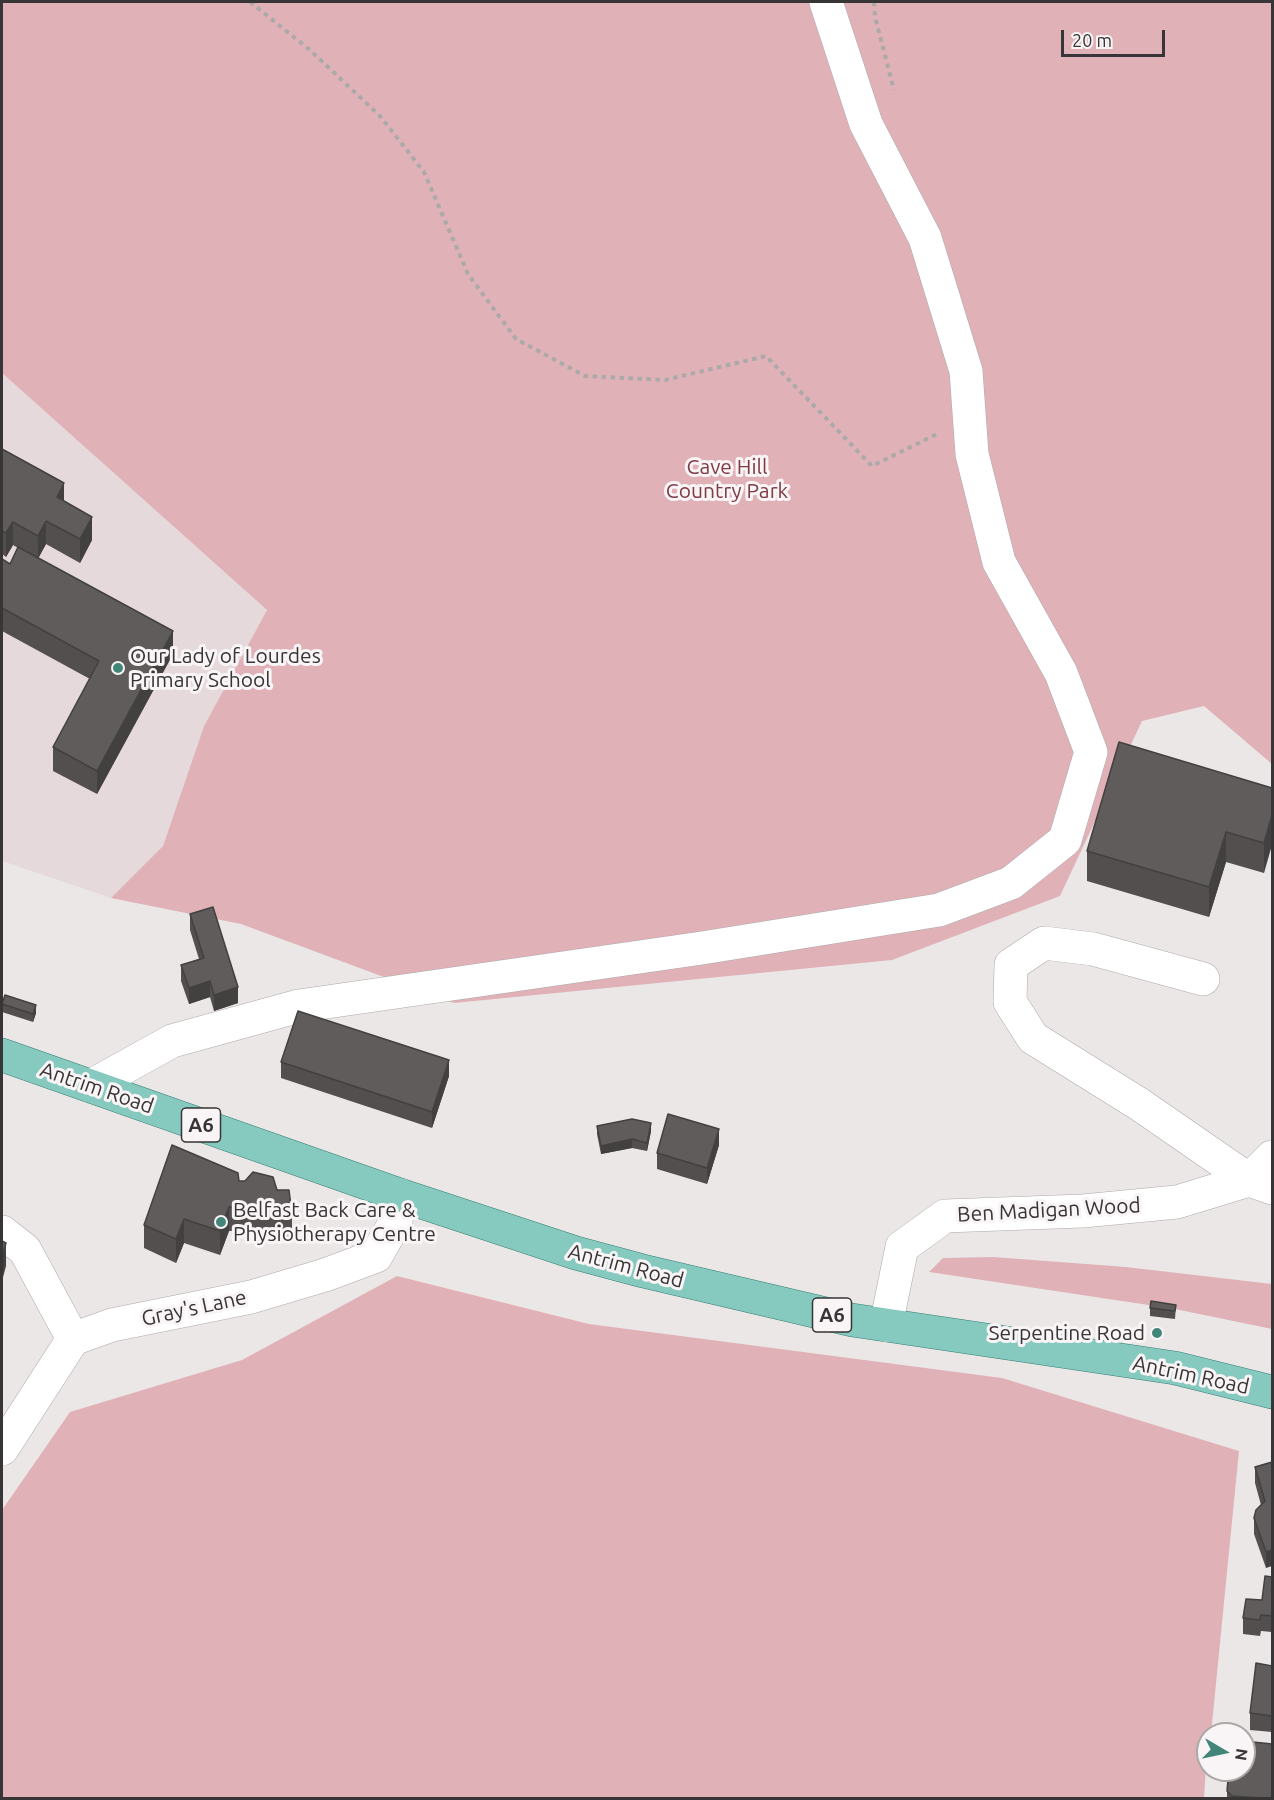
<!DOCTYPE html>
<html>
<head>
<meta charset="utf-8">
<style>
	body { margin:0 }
	#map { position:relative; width:1274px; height:1800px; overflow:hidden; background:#ebe7e7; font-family:Ubuntu,sans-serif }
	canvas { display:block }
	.frame { position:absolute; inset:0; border:3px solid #373535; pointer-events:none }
	.north { position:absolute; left:1196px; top:1722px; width:60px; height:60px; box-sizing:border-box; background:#f9f4f5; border:2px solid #aba8a8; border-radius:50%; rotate:99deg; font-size:16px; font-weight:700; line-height:24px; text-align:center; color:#373535 }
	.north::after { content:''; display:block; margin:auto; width:21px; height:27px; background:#42867a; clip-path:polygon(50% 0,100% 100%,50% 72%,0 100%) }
	.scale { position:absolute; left:1061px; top:30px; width:104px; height:27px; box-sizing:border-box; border:3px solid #373535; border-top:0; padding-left:8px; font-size:18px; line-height:21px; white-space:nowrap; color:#373535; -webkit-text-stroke:4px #f9f4f5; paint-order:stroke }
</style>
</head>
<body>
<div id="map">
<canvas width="1274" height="1800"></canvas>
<div class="frame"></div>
<div class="north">N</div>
<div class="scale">20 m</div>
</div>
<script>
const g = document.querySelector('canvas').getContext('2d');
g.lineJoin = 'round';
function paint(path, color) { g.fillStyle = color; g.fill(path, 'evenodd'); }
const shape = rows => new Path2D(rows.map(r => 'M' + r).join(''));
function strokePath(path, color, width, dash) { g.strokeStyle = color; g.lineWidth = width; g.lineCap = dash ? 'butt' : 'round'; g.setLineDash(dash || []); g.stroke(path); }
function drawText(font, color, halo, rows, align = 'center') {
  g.font = font + ' Ubuntu,sans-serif'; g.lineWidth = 6; g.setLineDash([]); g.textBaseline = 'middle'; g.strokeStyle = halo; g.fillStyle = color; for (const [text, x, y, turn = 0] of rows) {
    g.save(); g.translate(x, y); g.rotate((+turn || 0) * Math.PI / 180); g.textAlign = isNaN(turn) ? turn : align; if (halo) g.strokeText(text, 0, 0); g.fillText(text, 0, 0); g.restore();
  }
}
paint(shape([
	[2,373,267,610,204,726,163,846,111,898,2,861]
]), '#e6d9db');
paint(shape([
	[2,2,1272,2,1272,764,1204,706,1142,721,1060,896,892,960,454,1003,241,924,111,898,163,846,204,726,267,610,2,373],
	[993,1257,1126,1267,1272,1284,1272,1329,1175,1309,929,1272,943,1258],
	[397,1276,589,1324,1002,1378,1239,1451,1211,1734,1208,1734,1204,1798,2,1798,2,1510,70,1412,242,1360]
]), '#e0b2b8');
const minor = shape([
	[1203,979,1093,949,1044,943,1011,965,1010,1002,1033,1038,1139,1104,1249,1180,1272,1188],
	[91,1086,172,1041,299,1006,702,948,939,910,1011,883,1065,840,1091,752,1061,673,999,562,972,454,966,371,925,238,866,124,826,2],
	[2,1232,25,1250,73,1339],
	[886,1325,902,1247,945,1216,1083,1211,1177,1202,1249,1180,1272,1157],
	[2,1449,73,1339,112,1325,251,1297,325,1275,376,1256,396,1221,400,1195]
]);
const major = shape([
	[2,1055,400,1195,576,1253,643,1271,852,1320,1175,1368,1272,1392]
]);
strokePath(minor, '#ada9aa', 34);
strokePath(major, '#367e72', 34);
strokePath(shape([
	[250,2,310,50,380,116,424,172,468,274,516,339,585,376,665,380,766,356,872,466,937,434],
	[874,2,875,17,894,90]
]), '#aca9a9', 4, [4.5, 4.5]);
strokePath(minor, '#fff', 33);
strokePath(major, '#86c9be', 33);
paint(shape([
	[2,449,64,501,92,540,80,563,46,544,38,558,173,654,97,794,53,771,53,747,90,679,2,631,2,559,10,564,18,548,13,545,6,557,2,554],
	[1272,788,1264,873,1226,862,1209,917,1087,881,1087,851],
	[190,914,238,1003,214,1011,210,997,189,1004,181,981,181,965,199,959,190,930],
	[2,1004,36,1013,33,1022,2,1012],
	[281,1062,449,1076,432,1128,281,1078],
	[597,1126,651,1131,647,1151,632,1148,601,1154,597,1134],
	[719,1145,707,1184,657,1169,657,1153],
	[239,1181,277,1190,292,1214,292,1238,283,1238,279,1234,238,1237,238,1231,229,1231,220,1255,184,1243,176,1263,144,1248,144,1225],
	[1176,1305,1175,1319,1150,1316,1150,1308],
	[1272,1462,1266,1568,1254,1534,1254,1518,1261,1505,1255,1483,1255,1467],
	[1272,1577,1272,1632,1261,1631,1260,1636,1243,1634,1243,1618,1262,1600],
	[1272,1666,1272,1732,1250,1730,1250,1713],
	[1227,1791,1272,1798,1227,1798]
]), '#534f4f');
paint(shape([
	[64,483,64,507,57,497],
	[92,517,92,540,80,563,80,539],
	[46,521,46,544,38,559,38,536],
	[13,522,13,545,6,557,6,533],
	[173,631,173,654,97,794,97,771],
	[1272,815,1272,845,1264,873,1264,843],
	[1226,832,1226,862,1209,917,1209,887],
	[210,981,210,997,189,1004,189,988],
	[238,987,238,1003,214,1011,214,995],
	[36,1005,36,1013,33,1022,33,1014],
	[449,1060,449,1076,432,1128,432,1112],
	[651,1123,651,1131,647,1151,647,1143],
	[719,1129,719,1145,707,1184,707,1168],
	[632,1139,632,1148,601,1154,601,1146],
	[229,1207,229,1231,220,1255,220,1231],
	[184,1219,184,1243,176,1263,176,1239],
	[6,1243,6,1266,2,1281,2,1257],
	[1272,1550,1272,1566,1266,1568,1266,1552]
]), '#434040');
const building = shape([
	[2,449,64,483,57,497,92,517,80,539,46,521,38,536,13,522,6,533,2,531,2,449],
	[18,547,173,631,97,771,53,747,99,661,2,608,2,559,10,564,18,547],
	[1119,742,1272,788,1272,815,1264,843,1226,832,1209,887,1087,851,1119,742],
	[213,907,238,987,214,995,210,981,189,988,181,965,204,958,190,914,213,907],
	[5,995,36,1005,33,1014,2,1004,5,995],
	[298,1011,449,1060,432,1112,281,1062,298,1011],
	[668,1114,719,1129,707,1168,657,1153,668,1114],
	[632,1119,651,1123,647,1143,632,1139,601,1146,597,1126,632,1119],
	[172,1145,238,1173,239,1181,245,1181,253,1172,273,1177,277,1190,289,1190,292,1214,283,1215,279,1211,238,1214,238,1208,229,1207,220,1231,184,1219,176,1239,144,1225,172,1145],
	[2,1241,6,1243,2,1257,2,1241],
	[1151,1301,1176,1305,1175,1311,1150,1308,1151,1301],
	[1272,1462,1272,1550,1266,1552,1254,1518,1256,1510,1265,1501,1255,1467,1272,1462],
	[1265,1576,1272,1577,1272,1616,1261,1615,1260,1620,1243,1618,1246,1599,1262,1600,1265,1576],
	[1256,1663,1272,1666,1272,1716,1250,1713,1256,1663],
	[1253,1742,1272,1744,1272,1798,1259,1798,1232,1796,1227,1791,1228,1779,1234,1774,1244,1774,1246,1754,1252,1754,1253,1742]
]);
paint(building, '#605c5c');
strokePath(building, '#434040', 1.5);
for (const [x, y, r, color] of [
	[118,668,6,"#42867a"],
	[221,1222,6,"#42867a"],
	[1157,1333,6,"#42867a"]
]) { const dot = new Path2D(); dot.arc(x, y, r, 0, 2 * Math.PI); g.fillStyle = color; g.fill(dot); strokePath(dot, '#f9f4f5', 2); }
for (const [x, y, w] of [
	[201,1125,39],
	[832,1315,39]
]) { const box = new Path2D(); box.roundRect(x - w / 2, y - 17, w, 34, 4.5); g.fillStyle = '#f9f4f5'; g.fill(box); strokePath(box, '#373535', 1.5); }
drawText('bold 20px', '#373535', null, [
	["A6",201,1125],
	["A6",832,1315]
]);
drawText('21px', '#7e3a46', '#f9f4f5', [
	["Cave Hill",727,467],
	["Country Park",727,491]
]);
drawText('21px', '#373535', '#f9f4f5', [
	["Our Lady of Lourdes",130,656],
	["Primary School",130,680],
	["Belfast Back Care &",233,1210],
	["Physiotherapy Centre",233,1234],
	["Serpentine Road",1145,1333,"right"]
], 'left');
drawText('21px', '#373535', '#f9f4f5', [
	["Antrim Road",97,1088,19],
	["Ben Madigan Wood",1049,1210,-3],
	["Antrim Road",626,1266,15],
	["Gray's Lane",194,1308,-12],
	["Antrim Road",1191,1375,12]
]);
</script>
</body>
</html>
